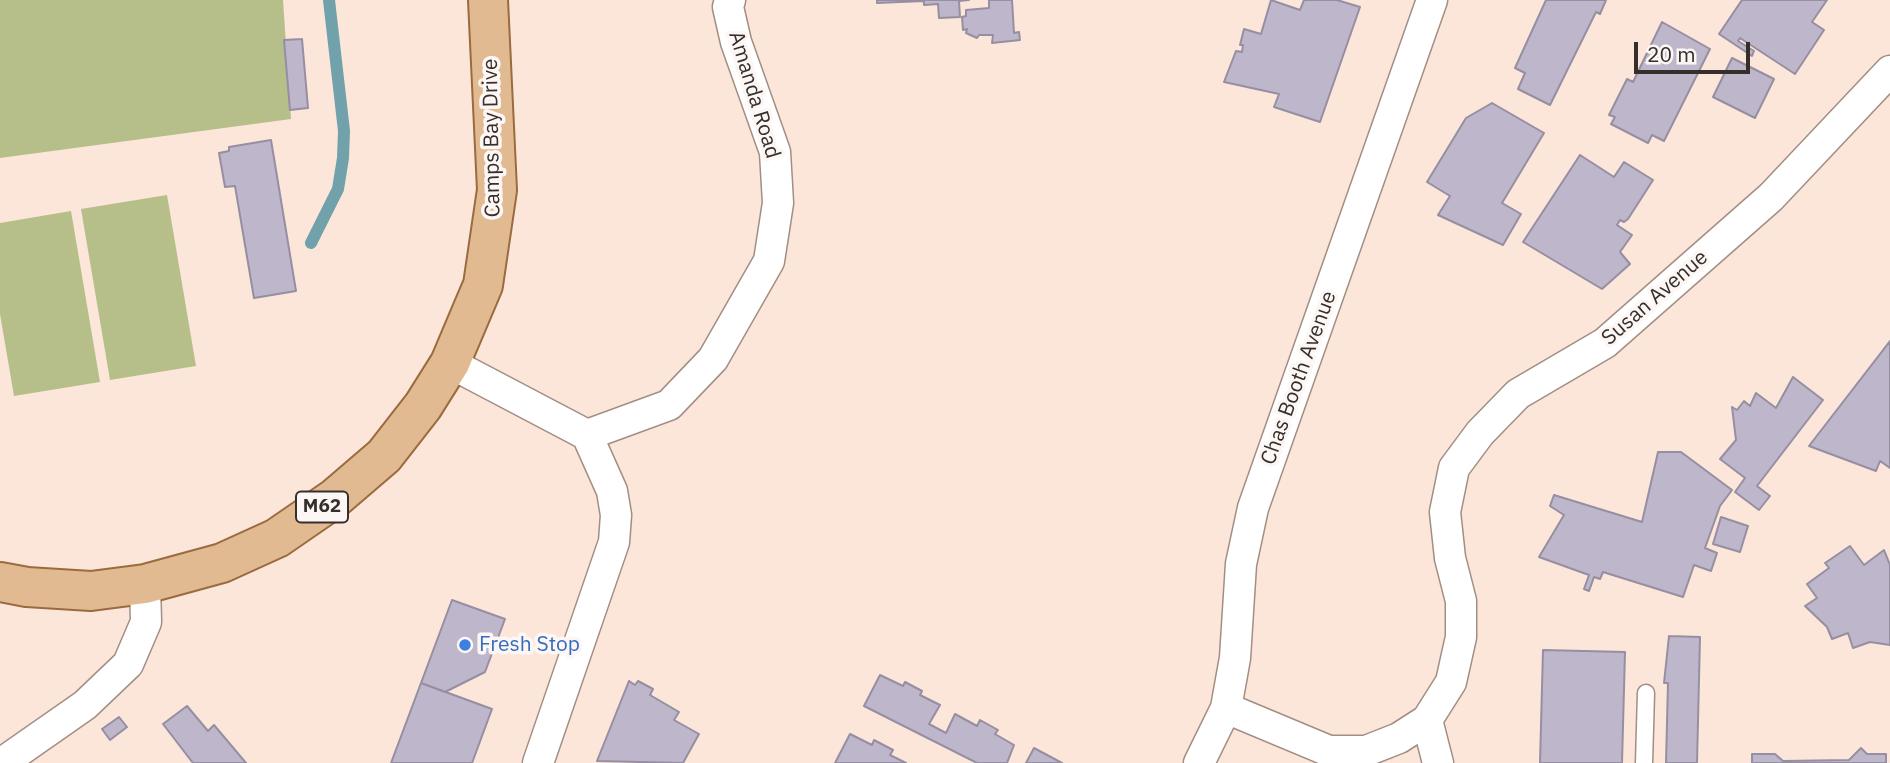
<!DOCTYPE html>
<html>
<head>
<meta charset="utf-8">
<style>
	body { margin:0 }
	#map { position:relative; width:1890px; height:763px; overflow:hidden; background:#fce6da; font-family:"IBM Plex Sans",sans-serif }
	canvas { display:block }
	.scale { position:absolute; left:1634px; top:42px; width:116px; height:32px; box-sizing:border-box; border:4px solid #362e2a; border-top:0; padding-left:9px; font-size:21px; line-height:24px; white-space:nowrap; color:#362e2a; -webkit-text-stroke:5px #fcf7f5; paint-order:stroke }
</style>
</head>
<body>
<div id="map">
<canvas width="1890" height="763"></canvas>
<div class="scale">20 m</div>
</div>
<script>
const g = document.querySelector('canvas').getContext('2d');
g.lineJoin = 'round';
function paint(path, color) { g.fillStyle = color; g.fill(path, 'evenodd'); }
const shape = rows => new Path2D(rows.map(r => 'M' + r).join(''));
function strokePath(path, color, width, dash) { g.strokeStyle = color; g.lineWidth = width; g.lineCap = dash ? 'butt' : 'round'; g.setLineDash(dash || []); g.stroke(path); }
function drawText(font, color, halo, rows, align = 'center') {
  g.font = font + ' "IBM Plex Sans",sans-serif'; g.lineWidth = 7; g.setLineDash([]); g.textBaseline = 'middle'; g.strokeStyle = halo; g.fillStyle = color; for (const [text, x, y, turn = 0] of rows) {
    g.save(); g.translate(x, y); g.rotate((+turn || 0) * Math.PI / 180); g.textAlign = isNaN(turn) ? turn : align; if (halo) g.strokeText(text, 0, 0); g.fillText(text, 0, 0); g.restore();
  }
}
paint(shape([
	[0,0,283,0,291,119,0,158],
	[167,195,196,366,110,380,81,209],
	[71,211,100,382,14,396,0,314,0,223]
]), '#b6be89');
strokePath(shape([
	[311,243,338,189,343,158,344,131,329,0]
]), '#71a2ab', 12);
const building = shape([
	[877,0,969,0,959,1,960,17,939,18,938,4,924,5,924,1,877,3,877,0],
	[989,0,1012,0,1014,33,1019,32,1020,40,992,43,993,35,979,35,977,38,966,33,967,29,963,30,962,17,966,16,966,10,989,8,989,0],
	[1271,0,1300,10,1304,0,1337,0,1360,7,1320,122,1274,107,1279,94,1224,82,1236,51,1242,52,1243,45,1240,45,1244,29,1261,34,1271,0],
	[1546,0,1606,0,1600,14,1596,12,1550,105,1518,89,1525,73,1515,68,1546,0],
	[1742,0,1827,0,1812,22,1824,30,1795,74,1740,38,1738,41,1754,51,1752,56,1719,34,1742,0],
	[1662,22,1710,49,1664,141,1652,135,1648,143,1611,124,1615,117,1609,115,1627,79,1633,82,1662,22],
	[302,39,308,108,290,110,284,40,302,39],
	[1732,58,1774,79,1755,118,1713,97,1732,58],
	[1492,103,1544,133,1502,203,1521,214,1503,245,1438,215,1450,196,1427,182,1466,118,1492,103],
	[271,140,296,291,254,298,235,186,225,187,219,153,229,151,229,147,271,140],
	[1580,155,1614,177,1624,162,1653,180,1628,219,1624,222,1620,220,1617,225,1632,235,1620,252,1630,264,1602,289,1523,242,1580,155],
	[1890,341,1890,468,1880,461,1876,471,1809,446,1890,341],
	[1793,377,1823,400,1757,486,1770,496,1759,510,1735,492,1745,478,1720,459,1736,440,1732,407,1737,410,1744,401,1750,406,1756,393,1776,408,1793,377],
	[1658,452,1681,452,1732,490,1720,506,1705,548,1717,553,1711,571,1694,565,1683,597,1603,572,1600,579,1594,577,1589,591,1584,589,1589,575,1539,557,1564,515,1550,506,1554,495,1642,522,1658,452],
	[1721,517,1748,526,1740,552,1713,544,1721,517],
	[1850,546,1864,565,1884,550,1890,565,1890,645,1870,642,1853,648,1848,633,1832,639,1827,627,1805,606,1817,598,1807,584,1829,568,1825,563,1850,546],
	[452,600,505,619,485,672,445,692,421,683,452,600],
	[1669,636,1700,637,1697,763,1666,763,1668,683,1664,683,1669,636],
	[1543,650,1625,652,1622,763,1540,763,1543,650],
	[880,675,903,686,905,682,922,691,920,695,940,705,929,724,946,733,955,714,977,726,980,720,998,730,995,734,1014,745,1007,763,977,763,864,706,880,675],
	[629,681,635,685,638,681,653,689,650,695,679,712,674,720,699,734,683,763,597,761,629,681],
	[421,683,492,709,472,763,391,763,421,683],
	[187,706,208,731,214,725,246,763,193,763,163,724,187,706],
	[119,717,127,727,110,740,102,729,119,717],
	[850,734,872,745,874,740,893,750,890,755,906,763,835,763,850,734],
	[1034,748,1062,763,1026,763,1034,748],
	[1861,748,1867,754,1886,754,1886,763,1752,763,1752,754,1775,754,1783,761,1849,760,1861,748]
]);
paint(building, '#beb6ca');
strokePath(building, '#968ea1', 2);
const service = shape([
	[1644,763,1646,693]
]);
const minor = shape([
	[450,363,587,435,612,491,616,515,614,542,538,763],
	[587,435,669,405,713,359,769,261,778,203,775,152,736,42,728,7,730,0],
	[1226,708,1329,751,1366,751,1399,738,1427,720,1451,682,1461,637,1461,601,1450,558,1445,512,1454,468,1480,433,1518,394,1605,343,1771,197,1890,71],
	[1427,720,1438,763],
	[2,763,85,705,128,664,146,622,145,584],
	[1199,763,1226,708,1235,658,1241,564,1253,508,1432,0]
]);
const primary = shape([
	[0,582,27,587,91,591,145,584,222,563,277,538,335,498,384,456,423,406,450,363,483,285,497,190,488,0]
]);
strokePath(service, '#a28e83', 19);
strokePath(minor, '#a28e83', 33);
strokePath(primary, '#996b3e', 42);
strokePath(service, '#fff', 16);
strokePath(minor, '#fff', 30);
strokePath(primary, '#e2ba92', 38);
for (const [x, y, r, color] of [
	[465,645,7,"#3f7fe0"]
]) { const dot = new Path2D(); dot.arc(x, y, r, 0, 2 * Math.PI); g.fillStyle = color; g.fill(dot); strokePath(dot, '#fcf7f5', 2.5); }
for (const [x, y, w] of [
	[322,507,52]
]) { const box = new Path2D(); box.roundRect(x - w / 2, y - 15.5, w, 31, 5); g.fillStyle = '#fcf7f5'; g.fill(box); strokePath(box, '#362e2a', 2); }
drawText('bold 19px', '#362e2a', null, [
	["M62",322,507]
]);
drawText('21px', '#362e2a', '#fcf7f5', [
	["Amanda Road",754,95,73],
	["Camps Bay Drive",492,138,-91],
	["Susan Avenue",1655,298,-41],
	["Chas Booth Avenue",1299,378,-70]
]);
drawText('21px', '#366cbe', '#fcf7f5', [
	["Fresh Stop",479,645]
], 'left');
</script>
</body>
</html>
